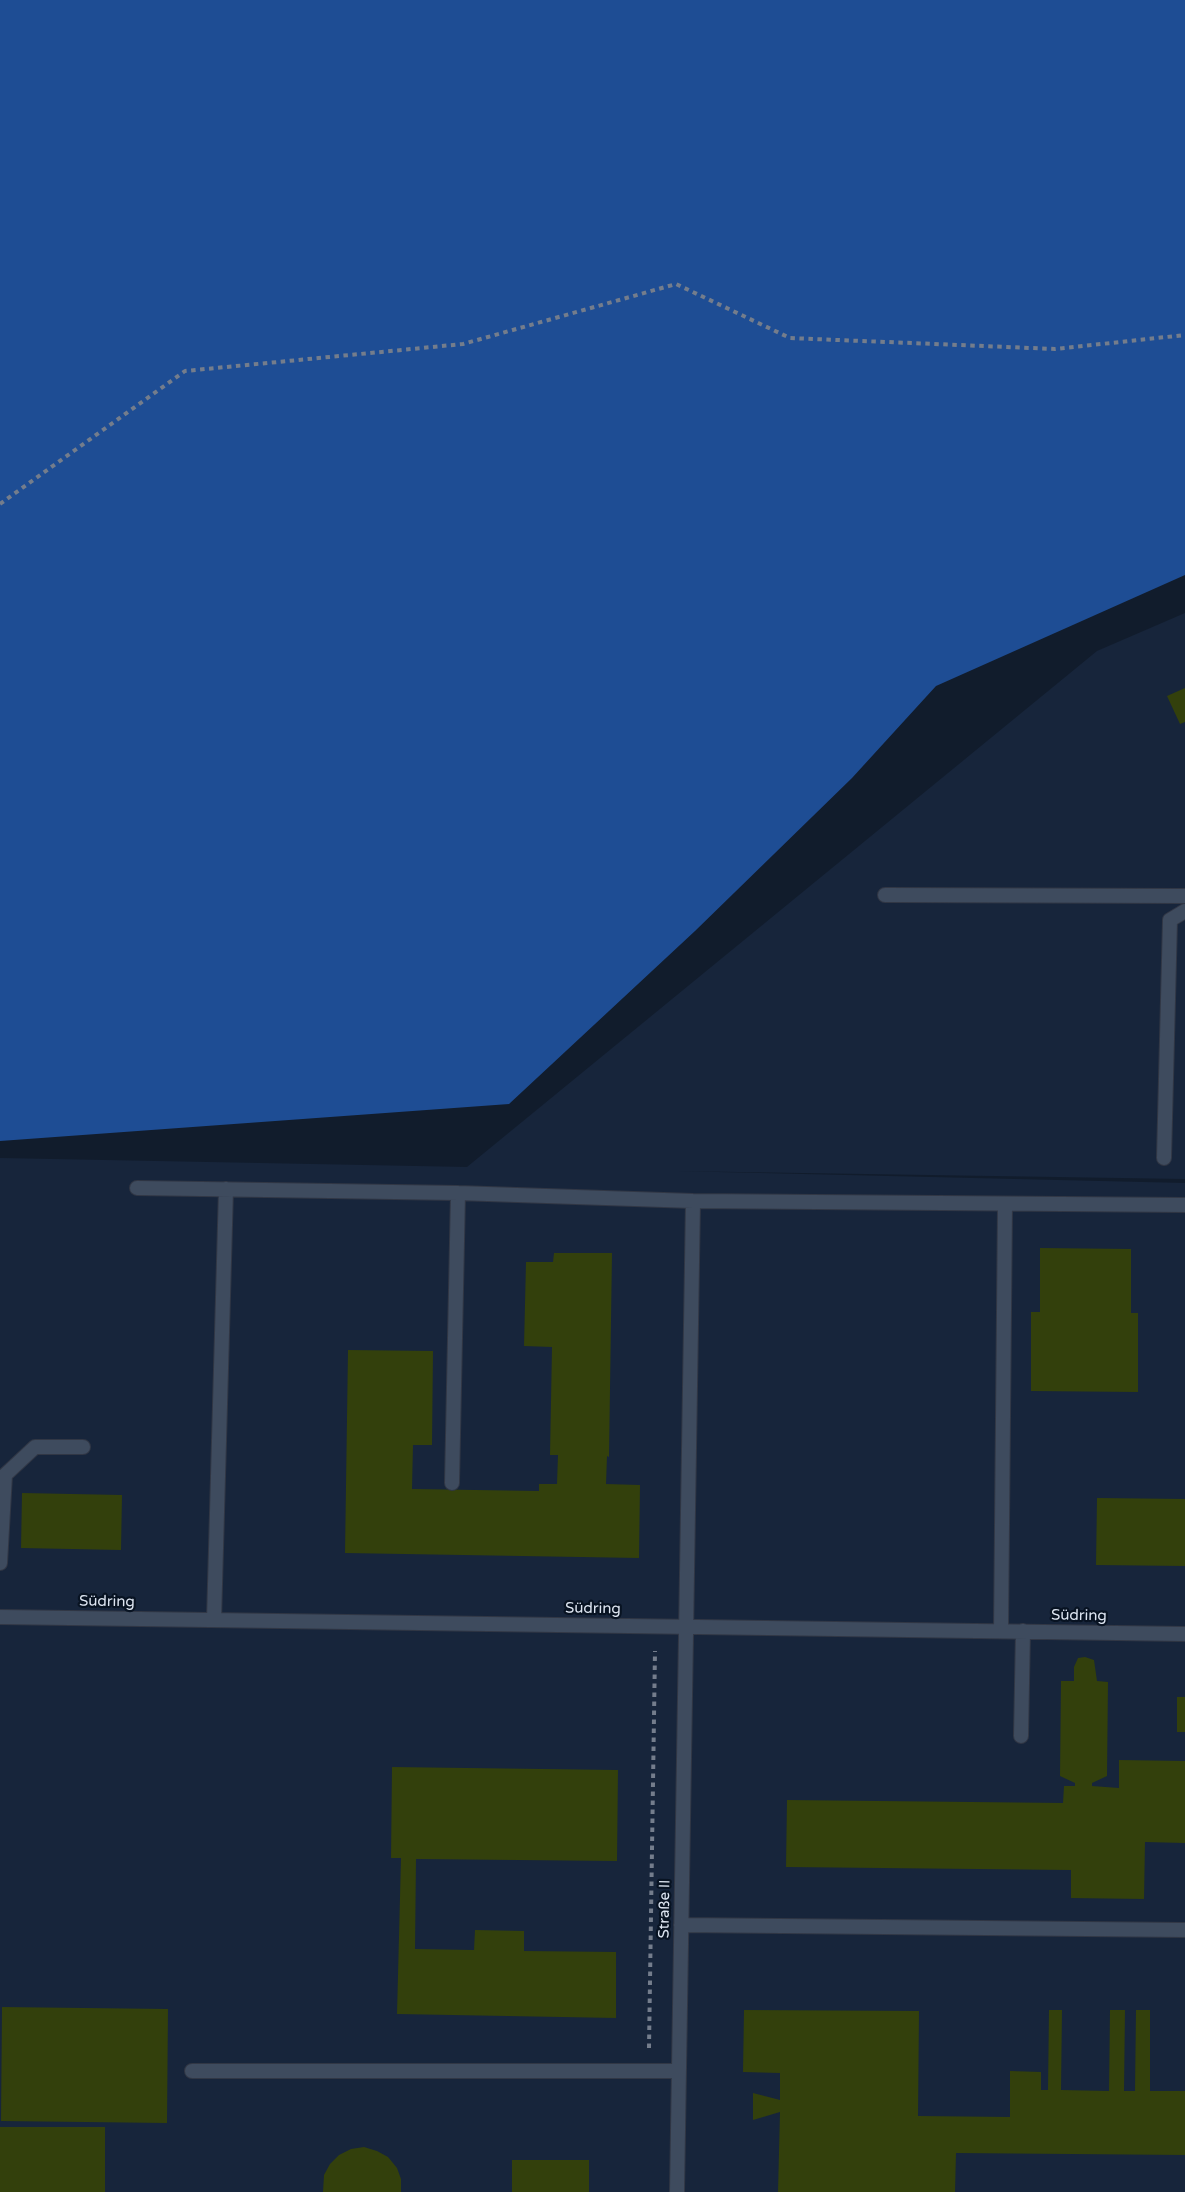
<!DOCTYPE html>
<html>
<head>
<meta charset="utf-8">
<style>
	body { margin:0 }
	canvas { display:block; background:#111c2c }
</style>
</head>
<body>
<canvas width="1185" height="2192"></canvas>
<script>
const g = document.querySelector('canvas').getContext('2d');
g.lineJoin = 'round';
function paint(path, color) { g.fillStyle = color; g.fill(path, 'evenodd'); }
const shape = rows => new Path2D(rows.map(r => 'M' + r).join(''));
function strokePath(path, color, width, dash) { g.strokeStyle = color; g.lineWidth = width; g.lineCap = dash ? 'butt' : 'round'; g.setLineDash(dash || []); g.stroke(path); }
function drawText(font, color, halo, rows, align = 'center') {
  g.font = font + ' "Varela Round",sans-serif'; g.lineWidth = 4.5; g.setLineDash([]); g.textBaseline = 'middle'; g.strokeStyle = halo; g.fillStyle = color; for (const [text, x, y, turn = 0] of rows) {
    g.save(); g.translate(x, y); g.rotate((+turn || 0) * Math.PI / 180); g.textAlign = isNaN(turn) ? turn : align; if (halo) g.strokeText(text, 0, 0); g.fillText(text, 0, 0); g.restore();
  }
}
paint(shape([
	[1185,613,1185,1179,675,1171,1185,1183,1185,2192,0,2192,0,1158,467,1167,1097,651]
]), '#17253b');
paint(shape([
	[0,0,1185,0,1185,575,936,686,852,778,695,931,509,1104,0,1141]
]), '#1e4d94');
paint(shape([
	[1185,688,1185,722,1180,724,1167,696],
	[1040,1248,1131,1249,1131,1313,1138,1313,1138,1392,1031,1391,1031,1312,1040,1312],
	[554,1253,612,1253,609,1457,607,1456,606,1484,640,1485,639,1558,345,1553,348,1350,433,1351,432,1445,413,1445,412,1489,539,1491,539,1484,557,1484,558,1455,550,1455,552,1347,524,1346,526,1262,553,1262],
	[22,1493,122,1495,121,1550,21,1548],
	[1097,1498,1185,1499,1185,1566,1096,1565],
	[1085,1657,1094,1660,1097,1681,1108,1682,1107,1776,1092,1783,1092,1786,1119,1788,1119,1760,1185,1761,1185,1843,1145,1842,1144,1899,1071,1898,1071,1870,786,1867,787,1800,1063,1803,1064,1786,1075,1786,1075,1783,1060,1776,1061,1681,1074,1681,1074,1667,1078,1658],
	[1177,1697,1185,1697,1185,1732,1177,1732],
	[392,1767,618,1770,617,1861,416,1859,415,1949,474,1950,475,1930,524,1931,524,1951,616,1952,616,2018,397,2014,401,1858,391,1858],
	[2,2007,168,2009,167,2123,1,2121],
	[744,2010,919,2011,918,2116,1010,2117,1010,2071,1041,2072,1041,2090,1048,2090,1049,2010,1062,2010,1061,2090,1109,2091,1110,2010,1125,2010,1124,2091,1135,2091,1136,2010,1150,2010,1150,2091,1185,2091,1185,2155,956,2153,955,2192,778,2192,780,2112,753,2120,753,2093,780,2100,780,2073,743,2072],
	[0,2127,105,2127,105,2192,0,2192],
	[364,2147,377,2151,388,2157,397,2168,401,2179,401,2192,323,2192,324,2175,330,2164,339,2155,351,2149],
	[512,2160,589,2160,589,2192,512,2192]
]), '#33400c');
const service = shape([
	[885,895,1185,896],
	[1164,1158,1170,920,1185,911],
	[137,1188,458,1193,693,1201,1185,1205],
	[452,1483,458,1193],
	[0,1563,5,1475,35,1447,83,1447],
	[0,1617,1185,1634],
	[214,1620,226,1189],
	[1001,1631,1005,1204],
	[1021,1736,1023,1631],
	[681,1925,1185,1930],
	[192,2071,678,2071],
	[677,2192,693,1201]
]);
strokePath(service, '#313745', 16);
strokePath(shape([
	[0,504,185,371,463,344,676,284,790,338,1055,349,1185,335],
	[649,2048,655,1651]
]), '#747d8c', 4, [4.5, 4.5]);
strokePath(service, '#3e4b5e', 14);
drawText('15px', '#dde5f1', '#081322', [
	["Südring",107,1602,1],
	["Südring",593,1609,1],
	["Südring",1079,1616,1],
	["Straße II",665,1909,-89]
]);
</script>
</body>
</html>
